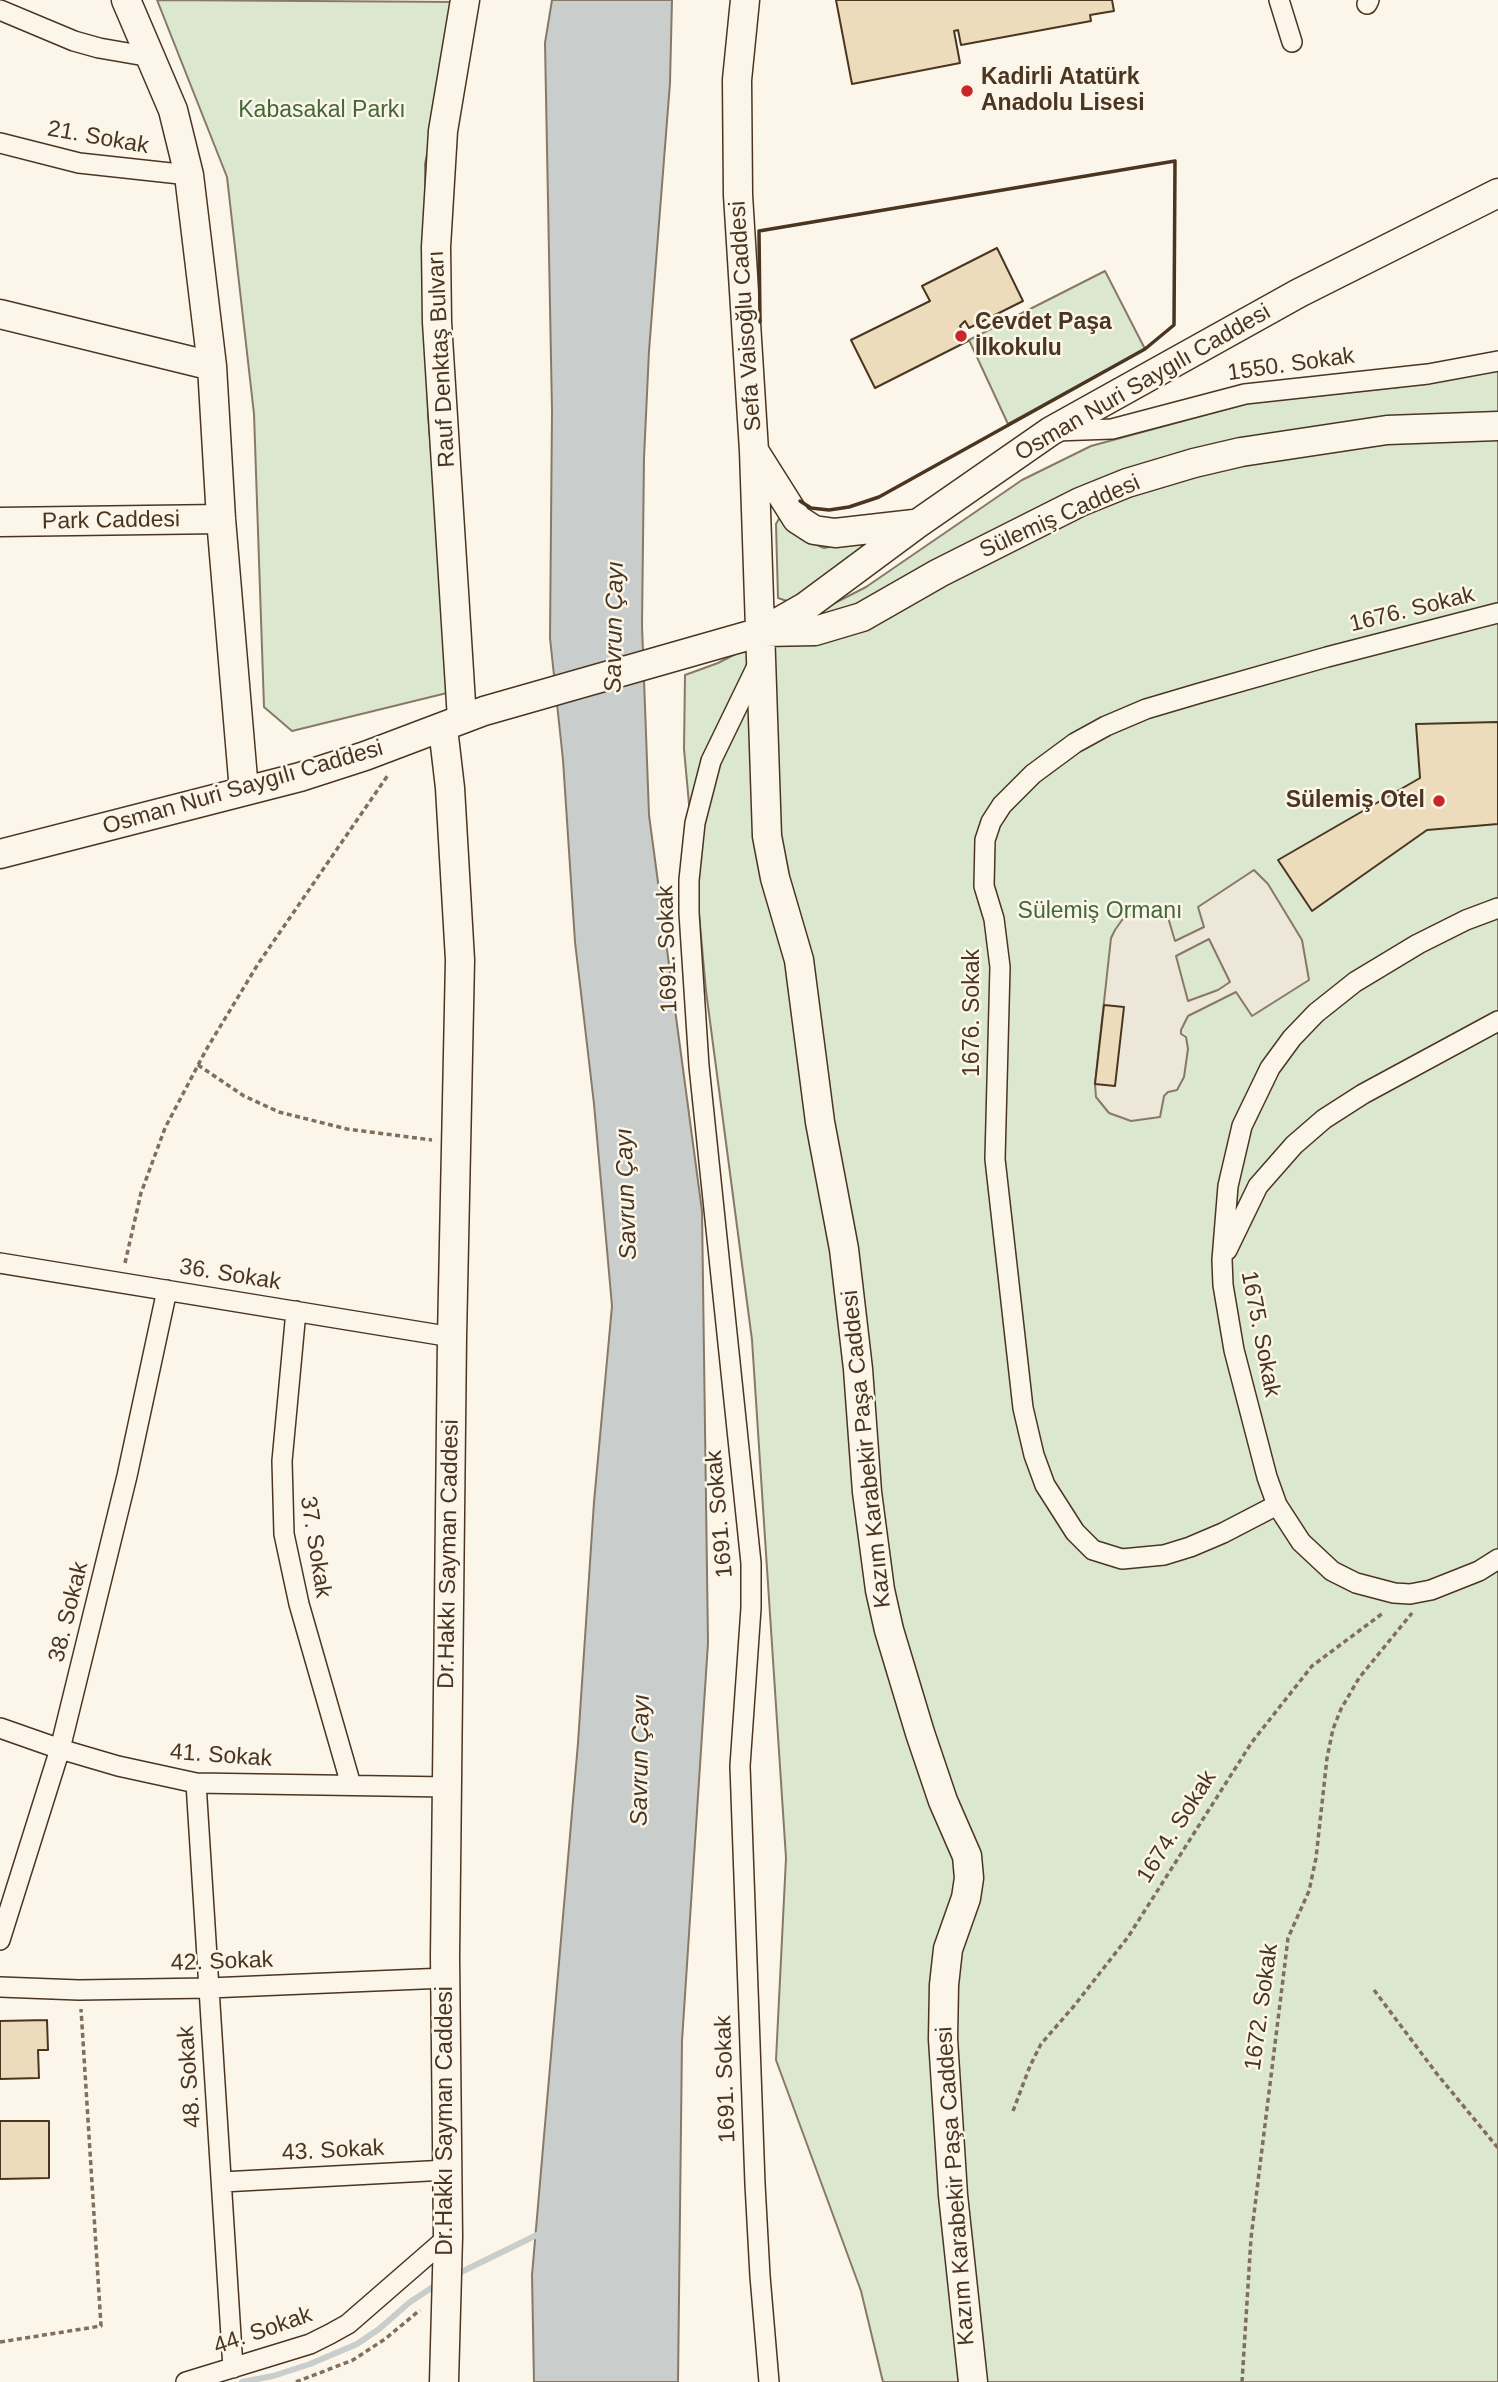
<!DOCTYPE html>
<html>
<head>
<meta charset="utf-8">
<style>
	body { margin:0 }
	canvas { display:block; background:#fbf6e9 }
</style>
</head>
<body>
<canvas width="1498" height="2382"></canvas>
<script>
const g = document.querySelector('canvas').getContext('2d');
g.lineJoin = 'round';
function paint(path, color) { g.fillStyle = color; g.fill(path, 'evenodd'); }
const shape = rows => new Path2D(rows.map(r => 'M' + r).join(''));
function strokePath(path, color, width, dash) { g.strokeStyle = color; g.lineWidth = width; g.lineCap = dash ? 'butt' : 'round'; g.setLineDash(dash || []); g.stroke(path); }
function drawText(font, color, halo, rows, align = 'center') {
  g.font = font + ' Helvetica,sans-serif'; g.lineWidth = 5; g.setLineDash([]); g.textBaseline = 'middle'; g.strokeStyle = halo; g.fillStyle = color; for (const [text, x, y, turn = 0] of rows) {
    g.save(); g.translate(x, y); g.rotate((+turn || 0) * Math.PI / 180); g.textAlign = isNaN(turn) ? turn : align; if (halo) g.strokeText(text, 0, 0); g.fillText(text, 0, 0); g.restore();
  }
}
const green = shape([
	[157,0,458,2,425,164,428,415,451,692,292,731,264,707,254,414,227,177,157,0],
	[1105,271,1145,349,1008,424,969,340,1105,271],
	[1498,368,1498,2382,883,2382,861,2291,776,2060,786,1858,752,1340,706,991,684,749,685,675,718,663,866,587,1022,480,1091,446,1249,403,1399,387,1498,368],
	[780,517,805,540,824,548,875,537,803,592,787,601,778,598,776,524,780,517]
]);
paint(green, '#dce7d0');
strokePath(green, '#887966', 2);
const parking = shape([
	[1254,870,1268,884,1302,940,1309,980,1252,1016,1236,992,1188,1016,1181,1030,1181,1034,1186,1037,1188,1049,1184,1077,1177,1090,1168,1092,1164,1096,1160,1117,1131,1121,1109,1113,1096,1097,1095,1084,1111,938,1115,930,1122,920,1133,913,1155,910,1167,914,1175,941,1204,927,1198,907,1254,870],
	[1209,939,1230,982,1218,990,1188,1001,1176,956,1209,939]
]);
paint(parking, '#ede7d9');
strokePath(parking, '#887966', 2);
const water = shape([
	[552,0,672,0,670,83,649,351,644,458,642,625,649,815,702,1211,708,1643,682,2041,678,2382,534,2382,532,2275,578,1743,594,1502,612,1306,594,1104,575,942,563,760,550,638,552,411,545,43,552,0]
]);
paint(water, '#c9cecd');
strokePath(water, '#887966', 2);
strokePath(shape([
	[455,2275,543,2232],
	[242,2382,273,2376,310,2364,357,2344,379,2329,410,2302,439,2283]
]), '#c9cecd', 6);
const building = shape([
	[836,0,1112,0,1114,11,1090,15,1091,21,961,45,958,30,954,31,960,63,852,84,836,0],
	[997,248,1023,301,969,328,965,321,960,326,968,341,875,388,851,340,930,301,922,286,997,248],
	[1498,722,1498,824,1427,830,1312,911,1278,860,1420,778,1416,724,1498,722],
	[1104,1005,1124,1007,1115,1086,1095,1084,1104,1005],
	[47,2020,48,2050,38,2050,39,2078,0,2079,0,2021,47,2020],
	[0,2121,49,2121,49,2178,0,2179,0,2121]
]);
paint(building, '#ecdcbc');
strokePath(building, '#4a3520', 2);
const street = shape([
	[1279,0,1292,42],
	[1367,4,1369,0],
	[0,10,74,41,99,48,151,57],
	[0,143,79,163,189,175],
	[1055,431,1112,429,1245,394,1428,374,1498,361],
	[759,662,711,761,695,823,689,880,689,913,699,1066,751,1563,751,1608,740,1766,755,2184,760,2276,769,2382],
	[1498,908,1466,920,1418,944,1355,982,1316,1013,1292,1038,1270,1068,1242,1126,1228,1186,1222,1260,1223,1285,1234,1350,1267,1477,1277,1505,1301,1542,1332,1571,1356,1583,1394,1593,1410,1594,1431,1590,1479,1571,1498,1559],
	[1227,1250,1258,1186,1294,1145,1324,1119,1363,1094,1498,1021],
	[0,1263,452,1337],
	[296,1311,282,1461,284,1534,299,1604,351,1785],
	[1277,1505,1223,1533,1190,1547,1164,1555,1122,1559,1093,1550,1075,1532,1045,1485,1034,1455,1023,1408,995,1159,1000,967,994,919,984,886,985,840,991,822,1002,805,1033,774,1075,743,1106,726,1146,709,1200,693,1327,657,1498,613],
	[0,1728,60,1749,118,1766,196,1783,447,1787],
	[196,1783,233,2368],
	[0,1940,60,1749,127,1476,167,1290],
	[0,1987,79,1990,209,1988,445,1978],
	[222,2182,447,2170],
	[186,2382,310,2344,330,2334,348,2324,448,2237]
]);
const secondary = shape([
	[126,0,173,110,189,175,212,366,221,519,244,791],
	[745,0,737,80,738,195,754,451,767,836,775,878,799,960,820,1122,844,1249,858,1369,867,1492,880,1590,889,1630,920,1733,943,1801,967,1856,969,1878,966,1898,948,1949,944,1985,943,2039,953,2195,973,2382],
	[0,314,212,366],
	[756,454,797,519,814,530,835,533,914,524],
	[0,522,221,519],
	[764,632,815,631,862,617,939,573,1080,502,1127,483,1194,463,1241,452,1387,430,1498,426],
	[462,719,437,322,436,247,443,131,465,0],
	[443,728,450,788,460,960,452,1337,445,1957,448,2237,444,2382],
	[0,854,300,777,365,756,484,711,761,632,805,607,917,524,1051,431,1299,293,1498,193]
]);
strokePath(street, '#4a3520', 22);
strokePath(secondary, '#4a3520', 31);
strokePath(shape([
	[198,1065,244,1096,279,1112,347,1129,432,1140],
	[125,1263,141,1193,165,1128,206,1050,258,964,388,775],
	[1374,1990,1437,2074,1498,2148],
	[1013,2111,1030,2066,1041,2044,1074,2006,1128,1937,1252,1742,1312,1666,1383,1613],
	[0,2342,101,2326,81,2009],
	[296,2382,353,2360,385,2339,420,2310],
	[1242,2382,1251,2238,1285,1963,1288,1938,1309,1891,1316,1858,1327,1758,1333,1729,1341,1709,1359,1678,1412,1613]
]), '#7f6f5c', 3.5, [5, 3.5]);
strokePath(street, '#fbf6e9', 19);
strokePath(secondary, '#fbf6e9', 28);
strokePath(shape([
	[760,322,759,231,1175,161,1174,325,1145,349,879,497,849,507,829,510,811,508,800,501]
]), '#4a3520', 3.5);
for (const [x, y, r, color] of [
	[967,91,7,"#c62828"],
	[961,336,7,"#c62828"],
	[1439,801,7,"#c62828"]
]) { const dot = new Path2D(); dot.arc(x, y, r, 0, 2 * Math.PI); g.fillStyle = color; g.fill(dot); strokePath(dot, '#fbf6e9', 2.5); }
drawText('bold 23px', '#4a3520', '#fbf6e9', [
	["Kadirli Atatürk",981,78],
	["Anadolu Lisesi",981,104],
	["Cevdet Paşa",975,323],
	["İlkokulu",975,349],
	["Sülemiş Otel",1425,801,"right"]
], 'left');
drawText('23px', '#436837', '#fbf6e9', [
	["Kabasakal Parkı",322,111],
	["Sülemiş Ormanı",1100,912]
]);
drawText('23px', '#4a3520', '#fbf6e9', [
	["21. Sokak",98,138,10],
	["Sefa Vaisoğlu Caddesi",746,316,-94],
	["Rauf Denktaş Bulvarı",442,359,-93],
	["1550. Sokak",1291,365,-8],
	["Osman Nuri Saygılı Caddesi",1143,383,-30],
	["Sülemiş Caddesi",1060,517,-24],
	["Park Caddesi",111,521,-1],
	["1676. Sokak",1412,610,-14],
	["Osman Nuri Saygılı Caddesi",243,788,-16],
	["1691. Sokak",668,949,-92],
	["1676. Sokak",973,1013,-90],
	["36. Sokak",230,1275,9],
	["1675. Sokak",1260,1334,79],
	["Kazım Karabekir Paşa Caddesi",867,1449,-96],
	["1691. Sokak",720,1514,-95],
	["37. Sokak",315,1547,81],
	["Dr.Hakkı Sayman Caddesi",449,1554,-89],
	["38. Sokak",69,1612,-76],
	["41. Sokak",221,1756,4],
	["1674. Sokak",1177,1827,-58],
	["42. Sokak",222,1962,-2],
	["1672. Sokak",1262,2007,-82],
	["48. Sokak",190,2077,-94],
	["1691. Sokak",726,2079,-92],
	["Dr.Hakkı Sayman Caddesi",446,2121,-90],
	["43. Sokak",333,2151,-3],
	["Kazım Karabekir Paşa Caddesi",956,2186,-94],
	["44. Sokak",263,2331,-19]
]);
drawText('italic 24px', '#4a3520', '#fbf6e9', [
	["Savrun Çayı",615,627,-89],
	["Savrun Çayı",627,1194,-92],
	["Savrun Çayı",641,1760,-89]
]);
</script>
</body>
</html>
